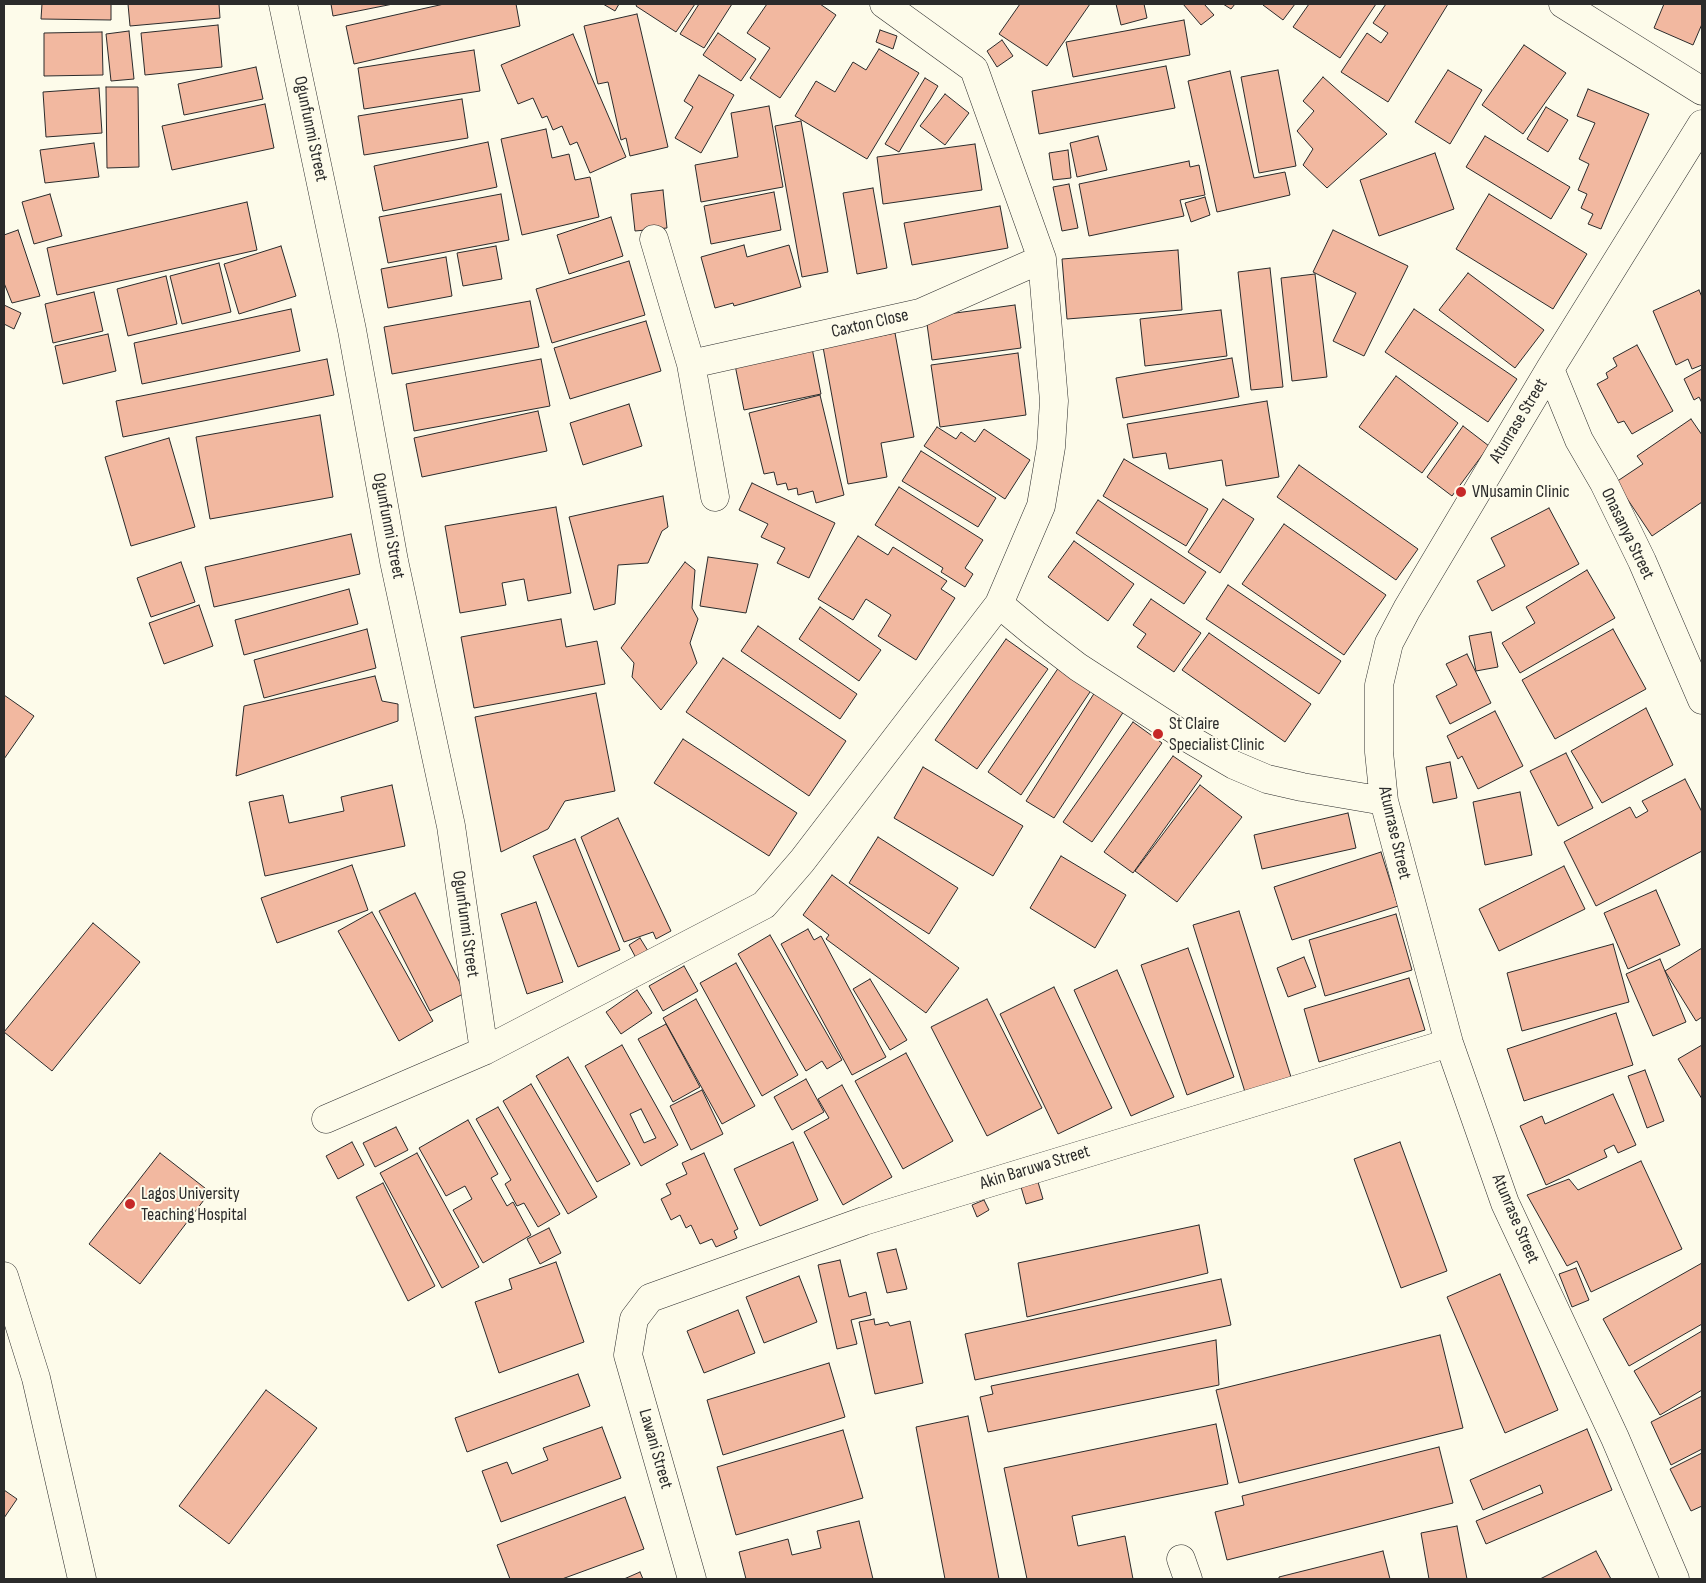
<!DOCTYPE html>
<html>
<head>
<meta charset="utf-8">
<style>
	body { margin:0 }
	#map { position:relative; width:1706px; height:1583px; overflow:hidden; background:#fdfbea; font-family:"Sofia Sans Condensed",sans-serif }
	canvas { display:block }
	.frame { position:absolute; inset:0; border:5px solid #2b2b2b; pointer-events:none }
</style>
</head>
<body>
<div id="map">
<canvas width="1706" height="1583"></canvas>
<div class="frame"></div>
</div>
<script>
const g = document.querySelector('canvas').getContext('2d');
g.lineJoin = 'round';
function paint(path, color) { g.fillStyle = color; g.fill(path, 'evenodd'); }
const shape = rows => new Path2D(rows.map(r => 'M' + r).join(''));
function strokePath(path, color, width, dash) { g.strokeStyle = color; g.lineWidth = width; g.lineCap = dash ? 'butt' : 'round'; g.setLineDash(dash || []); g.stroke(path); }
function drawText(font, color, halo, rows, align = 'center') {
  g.font = font + ' "Sofia Sans Condensed",sans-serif'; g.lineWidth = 4; g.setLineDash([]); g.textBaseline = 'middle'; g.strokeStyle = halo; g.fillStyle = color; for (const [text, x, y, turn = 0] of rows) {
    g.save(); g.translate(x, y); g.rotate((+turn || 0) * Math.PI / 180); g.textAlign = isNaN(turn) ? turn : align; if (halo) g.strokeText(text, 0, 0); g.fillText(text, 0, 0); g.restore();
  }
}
const building = shape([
	[42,4,111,4,111,20,41,19,42,4],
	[128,4,219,4,220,18,130,26,128,4],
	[331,4,393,4,333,16,331,4],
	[444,4,516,4,520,26,354,64,346,26,444,4],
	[603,4,619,4,615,11,603,4],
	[637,4,695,4,676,32,636,6,637,4],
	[699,4,732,4,704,48,680,34,699,4],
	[767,4,820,4,836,15,780,98,750,78,770,48,747,33,767,4],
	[1020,4,1090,4,1047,66,999,34,1020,4],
	[1116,4,1144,4,1147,18,1121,25,1116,4],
	[1183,4,1204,4,1214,15,1201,25,1183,4],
	[1223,4,1235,4,1231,9,1223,4],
	[1264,4,1295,4,1283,20,1263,5,1264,4],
	[1309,4,1376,4,1340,58,1293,27,1309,4],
	[1386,4,1448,4,1388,102,1341,72,1367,33,1381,43,1388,33,1373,23,1386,4],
	[1664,4,1702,4,1702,24,1693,45,1654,28,1664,4],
	[637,14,668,147,630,156,626,138,621,140,608,82,598,84,584,26,637,14],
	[1184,20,1190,55,1073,77,1066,42,1184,20],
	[218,25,222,67,145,75,141,33,218,25],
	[880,30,897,36,893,49,876,42,880,30],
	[129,31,134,79,111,81,106,34,129,31],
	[102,32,103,75,44,76,44,33,102,32],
	[718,33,756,59,741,81,703,55,718,33],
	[573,34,626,157,590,173,577,142,570,145,562,126,553,130,547,116,542,118,533,98,518,104,501,65,573,34],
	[1002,40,1013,56,997,67,987,51,1002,40],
	[1524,45,1566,73,1523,134,1482,105,1524,45],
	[879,49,919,73,867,159,795,116,816,81,835,92,853,62,866,70,879,49],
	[474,50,480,91,364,109,358,68,474,50],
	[1166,66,1175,108,1039,134,1032,91,1166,66],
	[256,67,263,99,184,115,178,84,256,67],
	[1278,70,1296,166,1259,173,1241,77,1278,70],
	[1448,70,1482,90,1450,144,1415,122,1448,70],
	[1230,71,1254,178,1285,172,1290,195,1217,212,1188,81,1230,71],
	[699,75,734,95,701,153,675,138,693,107,684,101,699,75],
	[1323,77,1387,134,1327,188,1303,165,1313,149,1297,131,1314,111,1303,101,1323,77],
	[925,78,938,86,899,152,885,144,925,78],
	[106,87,138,87,139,167,107,168,106,87],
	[99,88,102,133,46,137,43,92,99,88],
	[1588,89,1649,114,1601,229,1588,224,1593,214,1581,208,1587,194,1578,190,1589,164,1579,159,1595,123,1577,116,1588,89],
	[945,94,969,113,945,145,920,126,945,94],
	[462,99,468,138,364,155,358,116,462,99],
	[265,104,274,148,172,170,162,126,265,104],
	[769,106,783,187,701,202,695,165,738,157,731,113,769,106],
	[1546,107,1568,120,1548,152,1527,139,1546,107],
	[801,121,828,272,802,277,775,126,801,121],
	[546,129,552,158,569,154,575,180,590,177,599,217,522,235,501,139,546,129],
	[1098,136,1107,170,1077,177,1070,143,1098,136],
	[1485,136,1570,187,1551,219,1466,167,1485,136],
	[488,142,497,187,383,211,374,166,488,142],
	[94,143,99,177,45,183,40,150,94,143],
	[975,144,982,190,883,204,877,157,975,144],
	[1068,150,1071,178,1053,180,1049,153,1068,150],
	[1435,153,1454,209,1379,236,1360,180,1435,153],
	[1189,161,1190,167,1199,165,1205,195,1180,200,1184,216,1089,236,1079,184,1189,161],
	[1069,184,1078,228,1062,231,1053,187,1069,184],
	[873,188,887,268,857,274,843,193,873,188],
	[663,190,667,228,635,231,631,194,663,190],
	[774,192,781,230,711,244,704,206,774,192],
	[50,194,62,236,34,244,22,202,50,194],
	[501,194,509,240,388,263,379,217,501,194],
	[1489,194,1587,254,1553,309,1456,249,1489,194],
	[1205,197,1210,215,1191,222,1185,203,1205,197],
	[247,202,257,250,57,295,47,248,247,202],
	[1000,206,1008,248,912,265,904,223,1000,206],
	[611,217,623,256,569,274,557,235,611,217],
	[18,230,40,296,12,303,4,283,4,235,18,230],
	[1333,230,1408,266,1364,356,1333,341,1356,293,1313,272,1333,230],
	[744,245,747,257,789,245,801,287,734,306,733,303,715,308,701,257,744,245],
	[281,246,296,296,239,314,224,264,281,246],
	[496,246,502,279,463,286,457,253,496,246],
	[1178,250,1182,310,1067,319,1062,259,1178,250],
	[446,257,452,296,388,308,381,269,446,257],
	[629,261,645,315,552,343,536,289,629,261],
	[219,263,231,312,182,324,170,276,219,263],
	[1270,268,1283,387,1251,390,1238,272,1270,268],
	[1468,273,1544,330,1515,368,1439,310,1468,273],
	[1315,274,1327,377,1292,381,1281,278,1315,274],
	[166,276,177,324,128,336,117,289,166,276],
	[1699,290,1702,297,1702,365,1692,369,1688,359,1676,365,1653,311,1699,290],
	[94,292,103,331,53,343,45,304,94,292],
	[530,301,539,347,392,374,384,327,530,301],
	[4,305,21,313,14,329,4,324,4,305],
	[1015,305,1021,348,932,360,926,317,1015,305],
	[291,309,300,351,142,384,134,343,291,309],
	[1414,309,1517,379,1488,422,1385,352,1414,309],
	[1221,310,1227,356,1145,366,1140,319,1221,310],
	[646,321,661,371,570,399,554,348,646,321],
	[895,333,914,437,881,443,887,477,848,484,823,347,895,333],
	[108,334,116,371,63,384,55,346,108,334],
	[1637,345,1673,411,1632,434,1624,421,1618,423,1597,384,1608,378,1606,373,1617,366,1613,358,1637,345],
	[812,348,821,394,744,410,735,365,812,348],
	[1018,353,1026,415,940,427,931,365,1018,353],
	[1232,358,1239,397,1123,418,1116,378,1232,358],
	[327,359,334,395,123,437,116,401,327,359],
	[541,359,550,406,414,431,406,384,541,359],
	[1702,369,1702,403,1699,397,1694,400,1684,379,1702,369],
	[1396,376,1458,423,1422,473,1359,427,1396,376],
	[820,395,844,495,816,503,813,491,798,495,797,488,788,490,786,483,777,485,774,472,764,474,749,413,820,395],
	[1267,401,1279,477,1226,486,1222,460,1169,469,1166,453,1133,458,1127,424,1267,401],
	[629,404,642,446,583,465,570,423,629,404],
	[538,411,547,451,422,477,414,438,538,411],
	[320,415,333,497,210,519,196,437,320,415],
	[1691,419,1702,435,1702,502,1652,536,1616,482,1643,464,1637,456,1691,419],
	[1463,426,1489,446,1452,496,1427,477,1463,426],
	[937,427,956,439,961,432,975,442,984,429,1030,460,1005,499,924,446,937,427],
	[169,438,195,527,131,546,105,457,169,438],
	[921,451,996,498,978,527,902,481,921,451],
	[1124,459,1208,509,1186,546,1103,496,1124,459],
	[1299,465,1418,549,1396,580,1277,497,1299,465],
	[752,483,835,523,809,578,777,563,785,548,761,537,768,524,739,510,752,483],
	[899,487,983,540,965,568,973,574,965,587,941,572,943,568,875,525,899,487],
	[663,496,668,527,662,531,648,563,618,565,615,604,594,610,569,517,663,496],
	[1223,499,1254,519,1220,573,1188,552,1223,499],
	[1098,500,1206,572,1184,604,1076,533,1098,500],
	[556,507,571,593,528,601,524,579,502,583,506,605,460,613,445,526,556,507],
	[1549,508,1579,564,1492,611,1477,581,1505,566,1491,538,1549,508],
	[1284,524,1386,595,1344,655,1242,584,1284,524],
	[351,534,360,574,214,607,205,567,351,534],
	[858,536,888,555,893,547,947,581,941,589,955,598,916,660,878,636,891,615,866,599,853,620,818,599,858,536],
	[1074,541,1134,584,1108,621,1048,577,1074,541],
	[708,557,758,564,746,613,700,606,708,557],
	[181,562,195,602,151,617,137,578,181,562],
	[685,562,695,570,692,608,698,619,690,643,697,663,661,710,632,677,634,663,621,648,685,562],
	[1587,570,1615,618,1520,673,1502,643,1535,623,1526,607,1587,570],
	[1228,585,1341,661,1319,694,1206,619,1228,585],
	[349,589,358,624,244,655,235,620,349,589],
	[1151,599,1201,633,1174,672,1137,647,1146,634,1133,625,1151,599],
	[199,605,213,646,164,664,149,623,199,605],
	[820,607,881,650,859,681,799,639,820,607],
	[561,619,566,647,597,641,605,684,474,708,461,637,561,619],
	[758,626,857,694,840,719,741,651,758,626],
	[367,629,376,668,264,698,254,660,367,629],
	[1613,629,1646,689,1555,739,1522,680,1613,629],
	[1491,632,1498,667,1476,671,1469,636,1491,632],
	[1209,633,1311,704,1285,742,1182,670,1209,633],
	[1006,639,1048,669,977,769,935,740,1006,639],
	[1467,654,1491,703,1450,724,1436,696,1457,685,1446,664,1467,654],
	[723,658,846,741,809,796,686,712,723,658],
	[1059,667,1092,689,1021,795,988,772,1059,667],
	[375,676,382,701,398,704,398,721,236,776,244,706,375,676],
	[1095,692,1124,711,1054,818,1026,801,1095,692],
	[596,693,615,791,565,801,548,829,501,852,475,717,596,693],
	[4,695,34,716,4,759,4,695],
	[1646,708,1673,765,1602,803,1571,751,1646,708],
	[1495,711,1523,766,1478,789,1462,756,1458,759,1447,736,1495,711],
	[1133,722,1162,743,1092,842,1063,822,1133,722],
	[683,739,797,813,769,856,654,783,683,739],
	[1566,753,1593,808,1558,826,1530,771,1566,753],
	[1173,756,1202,776,1133,873,1104,852,1173,756],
	[1450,762,1457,798,1433,803,1426,767,1450,762],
	[923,767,1023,826,993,876,894,818,923,767],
	[1685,779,1702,812,1702,851,1596,906,1564,842,1630,807,1636,818,1648,811,1642,801,1685,779],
	[392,785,405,846,265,876,249,802,283,795,289,823,344,811,341,797,392,785],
	[1200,785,1242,817,1177,902,1135,871,1200,785],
	[1520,792,1532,855,1485,865,1473,802,1520,792],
	[1348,813,1356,848,1262,869,1254,835,1348,813],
	[618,818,671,931,656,939,653,932,624,942,581,837,618,818],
	[878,837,958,888,929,934,849,883,878,837],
	[575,839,620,950,578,967,533,856,575,839],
	[1381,852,1398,906,1292,940,1274,887,1381,852],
	[1061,856,1126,895,1095,948,1030,908,1061,856],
	[352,865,368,910,277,943,261,898,352,865],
	[1564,866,1585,909,1499,951,1479,909,1564,866],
	[832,875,959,968,926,1013,826,939,829,935,803,915,832,875],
	[1656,890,1680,945,1628,969,1604,913,1656,890],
	[415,893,465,993,430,1011,379,911,415,893],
	[536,902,563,982,527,994,501,914,536,902],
	[1239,911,1291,1077,1245,1092,1193,925,1239,911],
	[372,912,433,1021,399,1041,338,931,372,912],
	[1396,914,1412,970,1325,996,1309,940,1396,914],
	[93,923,140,962,52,1071,4,1032,93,923],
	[808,929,814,940,821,936,886,1057,852,1075,781,944,808,929],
	[770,935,842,1060,827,1069,822,1061,806,1071,738,954,770,935],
	[640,938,648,951,636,958,629,945,640,938],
	[1613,944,1629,1002,1522,1031,1507,973,1613,944],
	[1188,948,1234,1077,1187,1095,1141,965,1188,948],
	[1702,948,1702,1017,1696,1021,1665,971,1702,948],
	[1304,957,1316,987,1288,997,1277,968,1304,957],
	[1660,959,1686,1022,1653,1036,1626,974,1660,959],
	[736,963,798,1075,762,1096,700,983,736,963],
	[684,966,698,991,663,1011,649,986,684,966],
	[1117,970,1174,1097,1131,1116,1074,990,1117,970],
	[1409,978,1425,1030,1319,1062,1304,1009,1409,978],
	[870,979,907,1040,890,1050,853,989,870,979],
	[1054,987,1112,1108,1058,1134,1000,1014,1054,987],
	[637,990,652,1013,621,1034,606,1012,637,990],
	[696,999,755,1106,722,1124,663,1018,696,999],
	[987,999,1042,1108,987,1136,931,1027,987,999],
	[1616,1013,1633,1065,1524,1101,1507,1049,1616,1013],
	[666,1024,700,1087,673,1102,638,1039,666,1024],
	[622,1045,678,1145,641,1166,585,1066,622,1045],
	[641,1109,656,1138,644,1143,630,1114,641,1109],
	[1702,1045,1702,1099,1678,1059,1702,1045],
	[906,1053,953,1141,903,1169,855,1081,906,1053],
	[568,1057,630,1164,597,1182,536,1076,568,1057],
	[1645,1070,1664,1121,1647,1128,1628,1076,1645,1070],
	[806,1079,824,1112,792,1130,774,1097,806,1079],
	[531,1084,597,1197,568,1214,503,1101,531,1084],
	[842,1085,892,1177,843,1205,804,1132,829,1118,818,1099,842,1085],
	[702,1090,723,1134,691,1150,670,1106,702,1090],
	[1613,1094,1636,1145,1618,1153,1614,1145,1604,1150,1607,1157,1546,1185,1520,1126,1542,1116,1545,1124,1613,1094],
	[498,1107,560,1214,538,1227,524,1203,517,1206,505,1184,511,1180,476,1119,498,1107],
	[468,1120,498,1174,491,1178,507,1206,513,1202,531,1235,483,1263,453,1210,472,1199,465,1186,446,1196,419,1148,468,1120],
	[396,1127,408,1150,375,1167,363,1143,396,1127],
	[352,1142,364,1165,338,1179,326,1156,352,1142],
	[793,1142,818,1200,760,1226,734,1169,793,1142],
	[1400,1142,1447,1271,1401,1288,1354,1159,1400,1142],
	[160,1153,210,1192,140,1284,89,1244,160,1153],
	[417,1153,479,1267,442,1288,380,1173,417,1153],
	[704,1153,738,1229,734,1231,737,1238,716,1247,712,1239,700,1244,691,1225,686,1228,680,1215,671,1220,661,1199,671,1194,666,1184,687,1174,682,1163,704,1153],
	[1641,1161,1682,1249,1591,1292,1577,1261,1567,1266,1527,1195,1569,1179,1578,1190,1641,1161],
	[1038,1182,1043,1199,1026,1204,1021,1187,1038,1182],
	[383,1183,435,1286,408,1301,356,1197,383,1183],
	[984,1200,989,1210,977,1217,972,1205,984,1200],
	[1199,1225,1208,1273,1027,1317,1018,1263,1199,1225],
	[549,1228,561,1253,540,1264,527,1239,549,1228],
	[896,1249,907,1289,887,1293,877,1253,896,1249],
	[840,1260,849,1297,866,1292,871,1315,851,1320,857,1344,837,1349,818,1265,840,1260],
	[556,1262,584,1342,499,1373,475,1302,512,1289,509,1279,556,1262],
	[1702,1263,1702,1324,1629,1366,1603,1319,1702,1263],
	[1576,1268,1589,1300,1572,1307,1559,1274,1576,1268],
	[1500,1274,1558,1410,1505,1433,1447,1297,1500,1274],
	[799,1276,817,1322,764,1343,746,1297,799,1276],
	[1221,1279,1231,1325,975,1380,965,1334,1221,1279],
	[738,1310,755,1353,704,1373,687,1331,738,1310],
	[874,1319,875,1325,888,1322,890,1326,910,1321,923,1383,875,1394,859,1322,874,1319],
	[1702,1331,1702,1390,1660,1415,1634,1371,1702,1331],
	[1440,1335,1463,1428,1239,1483,1216,1390,1440,1335],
	[1216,1340,1219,1385,988,1432,980,1397,993,1394,991,1386,1216,1340],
	[829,1363,845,1417,723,1455,707,1400,829,1363],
	[578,1374,590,1406,467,1452,455,1418,578,1374],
	[266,1390,317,1428,229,1544,179,1506,266,1390],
	[1702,1396,1702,1449,1671,1465,1651,1422,1702,1396],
	[968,1416,999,1579,945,1579,916,1427,968,1416],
	[1216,1424,1228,1484,1072,1516,1078,1546,1125,1536,1133,1579,1027,1579,1004,1468,1216,1424],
	[602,1427,621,1478,501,1522,482,1471,507,1462,512,1474,548,1460,543,1448,602,1427],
	[1587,1429,1612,1490,1486,1544,1476,1521,1543,1493,1540,1485,1483,1510,1470,1480,1587,1429],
	[843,1430,863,1498,736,1535,717,1467,843,1430],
	[1439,1447,1453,1503,1227,1560,1215,1512,1244,1505,1242,1496,1439,1447],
	[1702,1453,1702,1506,1691,1511,1670,1469,1702,1453],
	[4,1490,17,1499,4,1518,4,1490],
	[625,1497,644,1549,562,1579,510,1579,497,1545,625,1497],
	[859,1521,873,1579,746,1579,739,1552,788,1539,792,1555,821,1548,817,1531,859,1521],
	[1457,1526,1467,1579,1429,1579,1421,1533,1457,1526],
	[1383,1551,1390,1579,1279,1579,1279,1577,1383,1551],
	[1596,1551,1611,1579,1540,1579,1596,1551],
	[640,1572,643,1579,624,1579,640,1572]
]);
paint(building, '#f2b8a0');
strokePath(building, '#2b2b2b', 1);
const street = shape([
	[283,4,352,330,394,561,451,826,484,1051],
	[1563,4,1702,91],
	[654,239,691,364,715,497],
	[691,364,920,313,1042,259],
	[1550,369,1579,440,1604,483,1642,561,1702,700],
	[999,604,1035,634,1078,667,1186,737,1234,765,1267,779,1302,787,1384,801],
	[326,1119,484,1051,764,905,802,861,999,604,1041,506,1051,447,1054,401,1042,259,974,69,884,4],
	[4,1276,36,1378,82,1579],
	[1181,1559,1188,1579],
	[692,1579,628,1355,634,1319,650,1298,864,1221,1449,1043],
	[1675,1579,1615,1438,1505,1203,1449,1043,1384,801,1379,752,1379,685,1389,643,1407,609,1550,369,1702,124]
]);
strokePath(street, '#2b2b2b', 29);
strokePath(street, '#fdfbea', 28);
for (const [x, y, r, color] of [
	[1461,492,6,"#c62828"],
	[1158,734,6,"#c62828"],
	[130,1204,6,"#c62828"]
]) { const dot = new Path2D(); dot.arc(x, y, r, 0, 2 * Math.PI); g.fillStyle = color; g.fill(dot); strokePath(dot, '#fdfbea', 2); }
drawText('18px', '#2b2b2b', '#fdfbea', [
	["Ogunfunmi Street",310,129,78],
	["Caxton Close",870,324,-13],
	["Atunrase Street",1519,421,-59],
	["Ogunfunmi Street",388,526,79],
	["Onasanya Street",1627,534,64],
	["Atunrase Street",1394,833,77],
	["Ogunfunmi Street",465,924,82],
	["Akin Baruwa Street",1035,1168,-17],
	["Atunrase Street",1515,1219,67],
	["Lawani Street",655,1449,74]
]);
drawText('18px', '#2b2b2b', '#fdfbea', [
	["VNusamin Clinic",1472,492],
	["St Claire",1169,724],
	["Specialist Clinic",1169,745],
	["Lagos University",141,1194],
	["Teaching Hospital",141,1215]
], 'left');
</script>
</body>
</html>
